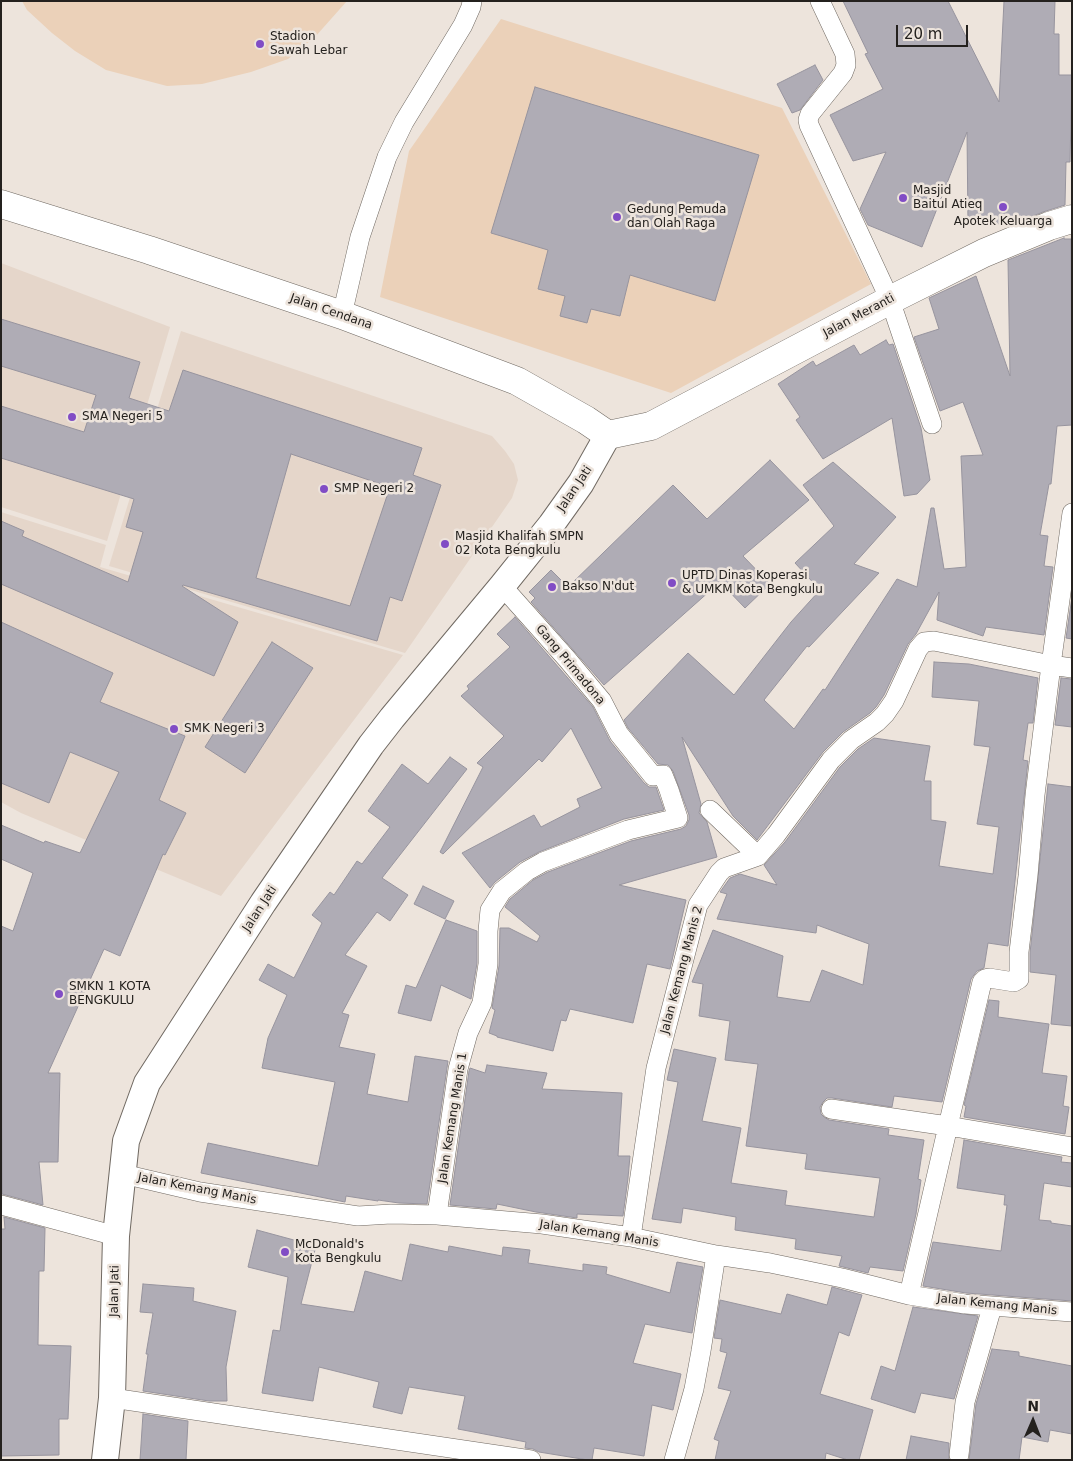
<!DOCTYPE html>
<html>
<head>
<meta charset="utf-8">
<style>
	body { margin:0 }
	#map { position:relative; width:1073px; height:1461px; overflow:hidden; background:#ede4dc; font-family:"DejaVu Sans",sans-serif }
	canvas { display:block }
	.frame { position:absolute; inset:0; border:2px solid #24211e; pointer-events:none }
	.north { position:absolute; left:1008px; top:1396px; width:50px; height:50px; -webkit-text-stroke:4px #ede4dc; paint-order:stroke; rotate:1deg; font-size:14px; font-weight:700; line-height:20px; text-align:center; color:#24211e }
	.north::after { content:''; display:block; margin:auto; width:18px; height:22px; background:#24211e; clip-path:polygon(50% 0,100% 100%,50% 72%,0 100%) }
	.scale { position:absolute; left:896px; top:25px; width:72px; height:22px; box-sizing:border-box; border:2px solid #24211e; border-top:0; padding-left:6px; font-size:15px; line-height:18px; white-space:nowrap; color:#24211e; -webkit-text-stroke:4px #ede4dc; paint-order:stroke }
</style>
</head>
<body>
<div id="map">
<canvas width="1073" height="1461"></canvas>
<div class="frame"></div>
<div class="north">N</div>
<div class="scale">20 m</div>
</div>
<script>
const g = document.querySelector('canvas').getContext('2d');
g.lineJoin = 'round';
function paint(path, color) { g.fillStyle = color; g.fill(path, 'evenodd'); }
const shape = rows => new Path2D(rows.map(r => 'M' + r).join(''));
function strokePath(path, color, width, dash) { g.strokeStyle = color; g.lineWidth = width; g.lineCap = dash ? 'butt' : 'round'; g.setLineDash(dash || []); g.stroke(path); }
function drawText(font, color, halo, rows, align = 'center') {
  g.font = font + ' "DejaVu Sans",sans-serif'; g.lineWidth = 5; g.setLineDash([]); g.textBaseline = 'middle'; g.strokeStyle = halo; g.fillStyle = color; for (const [text, x, y, turn = 0] of rows) {
    g.save(); g.translate(x, y); g.rotate((+turn || 0) * Math.PI / 180); g.textAlign = isNaN(turn) ? turn : align; if (halo) g.strokeText(text, 0, 0); g.fillText(text, 0, 0); g.restore();
  }
}
paint(shape([
	[1,263,170,327,107,541,1,507],
	[181,331,492,436,505,451,514,464,518,480,512,498,405,653,109,566],
	[1,512,106,545,100,567,403,655,221,896,21,813,1,802]
]), '#e5d6ca');
paint(shape([
	[22,1,347,1,315,37,288,59,251,72,202,84,167,86,106,70,75,51,52,33,27,10],
	[501,19,782,108,871,284,671,393,380,297,409,151]
]), '#ebd1b9');
const building = shape([
	[843,1,948,1,999,102,1004,1,1055,1,1054,34,1059,34,1059,75,1072,75,1070,162,1066,162,1065,205,1043,212,1008,226,1008,224,968,224,967,132,922,247,868,225,860,209,886,152,853,161,830,115,883,89,865,54,868,53,843,1],
	[815,65,823,80,800,110,792,113,777,84,815,65],
	[535,87,759,155,715,301,630,275,620,316,591,309,587,323,560,316,565,296,538,289,548,250,491,233,535,87],
	[1064,238,1064,239,1071,239,1072,425,1057,426,1051,484,1049,484,1040,535,1048,536,1044,566,1053,567,1044,635,986,627,983,636,937,620,939,592,916,634,908,644,884,695,876,707,870,713,843,732,823,752,757,840,733,816,682,737,701,804,699,813,707,822,717,857,619,885,686,900,670,969,647,964,633,1023,570,1009,566,1021,561,1020,553,1051,497,1037,497,1036,489,1033,495,1010,492,1008,499,966,500,928,509,928,537,942,540,936,505,907,510,899,533,880,548,872,631,841,681,829,686,826,689,820,689,815,673,771,668,765,658,764,628,728,624,720,688,653,734,695,791,622,820,590,795,563,834,526,803,485,833,462,896,517,854,564,879,573,809,647,807,646,764,700,794,729,823,689,825,690,897,579,917,587,931,508,934,508,944,569,966,567,961,456,983,455,963,402,940,411,914,337,939,329,929,298,976,276,1010,376,1008,260,1064,238],
	[1,319,140,362,129,398,169,411,183,370,422,448,413,475,441,485,402,601,390,597,377,641,183,585,182,586,238,622,214,676,1,584,1,521,24,531,22,536,128,582,143,532,126,527,134,499,1,458,1,406,84,432,96,395,1,366,1,319],
	[291,454,390,487,350,606,256,578,291,454],
	[886,340,889,345,893,344,921,428,930,480,917,494,904,496,892,418,823,459,796,420,800,417,778,384,813,361,816,366,854,345,860,355,886,340],
	[770,460,809,500,743,556,770,584,745,608,720,582,604,685,531,602,535,598,529,592,551,570,568,587,673,485,707,519,770,460],
	[1072,597,1072,639,1066,638,1072,597],
	[515,617,593,707,610,741,644,783,649,787,656,787,664,810,624,819,539,852,520,862,495,882,490,888,462,853,534,815,541,827,580,807,577,799,602,788,571,728,542,762,539,759,443,854,440,852,483,767,477,763,504,736,461,696,469,689,467,686,510,647,497,634,515,617],
	[1,622,113,673,100,702,185,736,159,800,186,813,165,855,163,854,120,956,104,949,48,1073,60,1073,58,1162,39,1162,43,1205,2,1194,1,926,13,931,33,873,1,859,1,825,44,843,45,841,80,853,119,772,70,752,49,803,1,783,1,622],
	[272,642,313,668,245,773,205,747,272,642],
	[934,662,969,664,1038,678,1033,723,1028,723,1023,760,1028,761,1008,946,988,943,984,968,977,971,971,979,942,1102,894,1096,892,1107,832,1098,827,1098,823,1102,820,1107,821,1114,824,1117,829,1120,889,1129,888,1135,924,1140,918,1179,921,1180,916,1214,903,1271,870,1267,868,1273,839,1266,842,1256,795,1249,796,1239,735,1230,736,1217,683,1208,681,1223,652,1219,678,1082,667,1080,674,1049,716,1058,702,1121,741,1128,731,1183,787,1191,785,1205,874,1217,880,1178,805,1169,807,1154,746,1146,758,1064,725,1060,730,1021,699,1016,703,984,692,982,713,930,783,956,777,997,810,1002,822,970,863,985,869,944,817,925,816,933,717,919,727,894,720,892,730,878,740,874,777,885,764,865,785,842,840,767,858,749,874,738,930,746,924,781,931,781,931,820,946,822,939,866,993,874,999,827,977,824,990,747,974,745,979,701,932,697,934,662],
	[1061,678,1072,679,1072,727,1055,725,1061,678],
	[450,757,467,769,382,878,408,895,390,921,377,912,345,955,367,966,342,1013,349,1015,339,1047,375,1054,367,1094,408,1102,415,1056,448,1061,427,1204,399,1203,378,1200,378,1201,346,1196,345,1202,201,1173,208,1143,318,1166,335,1082,262,1068,268,1038,287,995,259,980,268,964,294,978,322,923,312,915,330,892,334,895,357,861,362,864,390,827,368,811,402,764,428,784,450,757],
	[1048,784,1072,787,1072,1026,1051,1024,1056,975,1030,972,1030,953,1048,784],
	[423,886,454,901,445,919,414,904,423,886],
	[446,920,477,931,477,963,471,999,441,985,431,1021,398,1013,406,985,416,988,446,920],
	[989,1000,999,1001,998,1017,1049,1024,1042,1073,1067,1076,1063,1106,1069,1107,1065,1134,964,1117,966,1106,964,1105,989,1000],
	[487,1065,547,1073,542,1089,622,1093,618,1156,630,1156,628,1178,623,1216,577,1214,577,1218,536,1212,497,1204,496,1209,450,1205,469,1071,470,1068,485,1073,487,1065],
	[964,1140,1062,1157,1061,1162,1072,1163,1072,1187,1044,1183,1039,1220,1051,1221,1051,1223,1072,1226,1072,1301,966,1293,923,1286,933,1242,1001,1251,1007,1205,1004,1205,1005,1195,957,1188,964,1140],
	[4,1217,45,1228,44,1271,39,1271,38,1345,71,1346,68,1419,59,1419,59,1455,1,1456,1,1229,5,1229,4,1217],
	[257,1230,316,1246,301,1304,354,1312,365,1271,402,1281,410,1244,448,1252,449,1246,502,1256,503,1247,530,1250,528,1263,583,1271,583,1264,607,1267,606,1274,670,1293,677,1262,703,1267,692,1333,645,1324,633,1363,681,1374,673,1410,652,1405,644,1456,594,1448,592,1460,588,1460,539,1452,533,1449,525,1448,526,1442,458,1429,465,1396,409,1387,402,1414,373,1407,379,1382,319,1367,313,1401,262,1393,273,1330,280,1331,288,1277,248,1267,257,1230],
	[143,1284,194,1288,193,1301,236,1311,226,1367,227,1401,209,1401,143,1391,148,1354,146,1354,153,1313,140,1312,143,1284],
	[832,1287,862,1295,849,1336,839,1332,820,1394,873,1410,859,1460,848,1460,826,1453,825,1460,715,1460,719,1441,714,1439,731,1391,718,1388,727,1353,720,1351,722,1339,714,1338,720,1300,781,1314,787,1294,827,1305,832,1287],
	[913,1307,978,1316,954,1399,921,1393,915,1413,871,1399,881,1366,895,1371,913,1307],
	[992,1349,1019,1352,1019,1356,1072,1366,1072,1434,1050,1430,1048,1442,1022,1437,1019,1460,969,1460,976,1404,992,1349],
	[143,1414,188,1421,186,1460,140,1460,143,1414],
	[911,1436,949,1443,949,1460,906,1460,911,1436]
]);
paint(building, '#afacb5');
strokePath(building, '#97949e', 1);
const street = shape([
	[820,1,845,54,846,65,843,73,810,114,808,120,809,125,890,300,932,424],
	[342,315,360,237,387,157,404,122,463,25,471,7,472,1],
	[710,810,758,856],
	[831,1109,948,1126,982,982,985,979,989,978,1014,982,1019,979,1019,952,1028,876,1035,795,1051,665,1072,513],
	[123,1174,200,1192,358,1216,391,1214,437,1215,542,1224,631,1237,716,1255,770,1263,842,1278,909,1295,965,1304,1072,1312],
	[1,1205,116,1236],
	[437,1215,458,1069,468,1033,482,1003,488,964,488,931,490,910,502,891,527,871,543,862,628,830,678,818,669,790,663,775,653,776,619,734,602,701,567,659,502,586],
	[631,1237,656,1068,698,905,719,873,724,868,758,856,776,835,831,760,851,740,877,722,885,714,894,701,918,649,924,642,934,641,1051,665,1072,668],
	[909,1295,948,1126,1072,1147],
	[112,1398,531,1460],
	[959,1455,965,1402,992,1307],
	[674,1460,694,1389,701,1351,716,1255]
]);
const secondary = shape([
	[105,1460,112,1398,116,1236,126,1141,147,1083,263,903,371,745,392,718,502,586,551,525,581,483,608,435]
]);
const primary = shape([
	[1,204,149,250,342,315,517,381,586,420,608,435,651,426,890,300,984,253,1049,226,1072,219]
]);
strokePath(street, '#706962', 20);
strokePath(secondary, '#706962', 28);
strokePath(primary, '#706962', 29);
strokePath(street, '#fff', 19);
strokePath(secondary, '#fff', 26);
strokePath(primary, '#fff', 28);
for (const [x, y, r, color] of [
	[260,44,5,"#814dc5"],
	[903,198,5,"#814dc5"],
	[1003,207,5,"#814dc5"],
	[617,217,5,"#814dc5"],
	[72,417,5,"#814dc5"],
	[324,489,5,"#814dc5"],
	[445,544,5,"#814dc5"],
	[672,583,5,"#814dc5"],
	[552,587,5,"#814dc5"],
	[174,729,5,"#814dc5"],
	[59,994,5,"#814dc5"],
	[285,1252,5,"#814dc5"]
]) { const dot = new Path2D(); dot.arc(x, y, r, 0, 2 * Math.PI); g.fillStyle = color; g.fill(dot); strokePath(dot, '#ede4dc', 2); }
drawText('12px', '#24211e', '#ede4dc', [
	["Stadion",270,37],
	["Sawah Lebar",270,51],
	["Masjid",913,191],
	["Baitul Atieq",913,205],
	["Gedung Pemuda",627,210],
	["dan Olah Raga",627,224],
	["Apotek Keluarga",1003,222,"center"],
	["SMA Negeri 5",82,417],
	["SMP Negeri 2",334,489],
	["Masjid Khalifah SMPN",455,537],
	["02 Kota Bengkulu",455,551],
	["UPTD Dinas Koperasi",682,576],
	["& UMKM Kota Bengkulu",682,590],
	["Bakso N'dut",562,587],
	["SMK Negeri 3",184,729],
	["SMKN 1 KOTA",69,987],
	["BENGKULU",69,1001],
	["McDonald's",295,1245],
	["Kota Bengkulu",295,1259]
], 'left');
drawText('12px', '#24211e', '#ede4dc', [
	["Jalan Cendana",331,312,19],
	["Jalan Meranti",859,316,-28],
	["Jalan Jati",575,489,-56],
	["Gang Primadona",570,665,50],
	["Jalan Jati",260,909,-57],
	["Jalan Kemang Manis 2",682,970,-75],
	["Jalan Kemang Manis 1",453,1118,-81],
	["Jalan Kemang Manis",197,1189,11],
	["Jalan Kemang Manis",599,1234,9],
	["Jalan Jati",115,1291,-89],
	["Jalan Kemang Manis",997,1305,6]
]);
</script>
</body>
</html>
